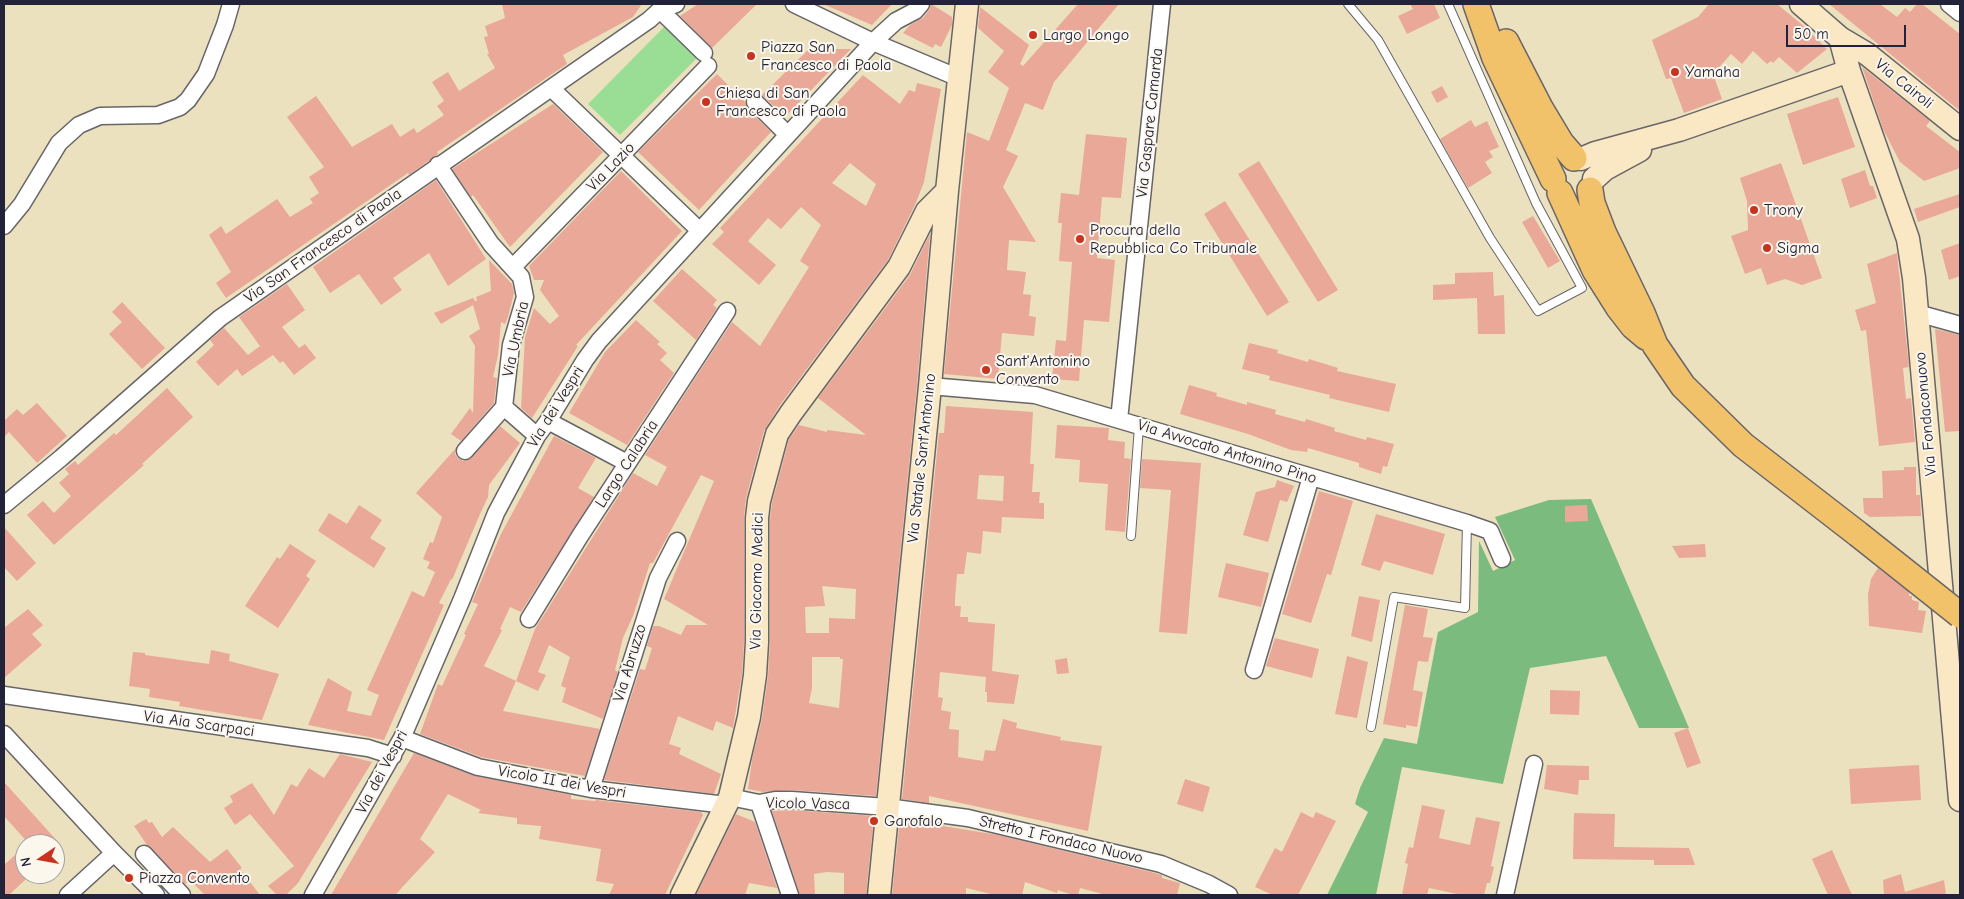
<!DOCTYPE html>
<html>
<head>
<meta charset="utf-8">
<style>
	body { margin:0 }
	#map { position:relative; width:1964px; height:899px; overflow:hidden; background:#ebe1bf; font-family:"Comic Neue",sans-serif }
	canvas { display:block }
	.frame { position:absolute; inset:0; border:5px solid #22223b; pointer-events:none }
	.north { position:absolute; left:15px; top:834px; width:50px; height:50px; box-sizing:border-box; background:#fbf7ec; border:1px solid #a4a2a5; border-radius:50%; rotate:258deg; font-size:14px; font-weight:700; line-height:20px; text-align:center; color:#22223b }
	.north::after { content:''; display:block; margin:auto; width:18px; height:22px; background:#c8321e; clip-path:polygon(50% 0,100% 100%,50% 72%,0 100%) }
	.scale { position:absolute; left:1786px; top:25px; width:120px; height:22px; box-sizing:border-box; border:2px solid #22223b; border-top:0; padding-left:6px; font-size:15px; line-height:18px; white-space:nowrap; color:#22223b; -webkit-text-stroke:4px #fbf7ec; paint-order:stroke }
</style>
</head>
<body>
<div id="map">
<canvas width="1964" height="899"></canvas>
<div class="frame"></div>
<div class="north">N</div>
<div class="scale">50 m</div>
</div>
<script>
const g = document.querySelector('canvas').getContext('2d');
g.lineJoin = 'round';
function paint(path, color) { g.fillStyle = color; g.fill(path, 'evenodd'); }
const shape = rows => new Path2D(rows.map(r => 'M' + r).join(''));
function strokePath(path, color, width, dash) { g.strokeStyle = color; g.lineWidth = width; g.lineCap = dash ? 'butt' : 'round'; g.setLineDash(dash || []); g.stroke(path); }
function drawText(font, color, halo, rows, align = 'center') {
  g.font = font + ' "Comic Neue",sans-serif'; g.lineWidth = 4; g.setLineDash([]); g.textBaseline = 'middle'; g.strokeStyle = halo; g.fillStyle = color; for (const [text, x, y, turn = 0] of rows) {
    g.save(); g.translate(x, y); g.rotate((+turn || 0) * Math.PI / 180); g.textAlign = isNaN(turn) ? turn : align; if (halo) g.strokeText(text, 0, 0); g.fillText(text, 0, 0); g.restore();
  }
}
paint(shape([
	[665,26,697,58,620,135,588,104]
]), '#9add95');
paint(shape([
	[1591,499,1689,728,1639,728,1606,656,1530,668,1503,784,1402,767,1376,895,1327,895,1368,812,1355,804,1360,788,1384,738,1417,744,1438,632,1478,612,1479,541,1493,571,1515,560,1495,517,1549,500]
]), '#7bbc7e');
paint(shape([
	[502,4,642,4,633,17,563,55,567,64,437,152,438,154,409,175,408,173,226,298,216,283,231,272,209,235,221,226,226,234,277,199,290,217,313,203,310,199,319,193,309,177,324,167,287,117,316,96,352,147,392,124,400,137,414,128,417,133,444,115,437,106,444,101,432,82,448,72,459,91,495,68,487,54,489,54,484,37,488,36,485,26,505,18],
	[698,4,757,4,712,48,680,16],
	[823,4,892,4,872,25],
	[931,4,952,17,952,25,941,47,935,44,933,48,903,33,910,25,923,18,929,10],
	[1078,4,1119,4,1054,82,1043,110,1025,103,1006,150,1018,156,1003,187,1036,242,1009,240,1007,270,1026,272,1023,294,1031,295,1029,316,1036,317,1034,336,1002,333,998,379,944,374,967,132,989,141,1009,88,988,72,1004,51,978,28,980,7,1029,45,1020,64,1023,66],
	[1410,4,1434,4,1440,18,1407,34,1398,16,1413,9],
	[1709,4,1777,4,1805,27,1827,49,1797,73,1779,57,1773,63,1771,61,1767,64,1753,51,1742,64,1731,54,1713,74,1722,99,1684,113,1671,78,1666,79,1652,40,1698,17],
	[1829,4,1880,4,1897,17,1905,8,1910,12,1917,4,1922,4,1960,34,1960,111],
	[809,49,851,49,785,117,762,95],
	[1862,67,1930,121,1926,126,1960,152,1960,168,1924,181,1900,162,1883,129],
	[717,74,745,102,748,109,771,132,699,210,638,152],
	[863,75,900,104,909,90,915,92,917,83,941,89,924,182,915,205,888,260,780,405,764,431,746,498,744,517,744,642,742,674,733,728,716,721,713,731,678,716,669,744,681,748,679,754,721,774,714,794,604,780,640,669,645,670,652,648,647,646,653,626,659,626,681,635,686,625,708,625,664,599,714,481,701,475,653,563,650,563,633,616,623,638,615,670,618,672,603,719,562,702,566,688,561,686,570,657,549,645,538,672,546,675,538,691,516,681,535,629,633,473,657,486,667,467,645,455,732,322,760,346,809,267,800,261,821,225,801,207,781,229,768,218,748,241,776,265,759,285,712,244,724,232,720,228],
	[850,163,876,184,866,206,832,183],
	[1442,86,1448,97,1437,103,1431,92],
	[1838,97,1855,147,1803,165,1787,114],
	[553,104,603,152,510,247,473,195,471,197,452,169],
	[1471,120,1475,127,1487,121,1499,147,1489,151,1493,157,1485,162,1492,173,1468,188,1440,139],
	[1086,134,1127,138,1121,198,1102,197,1097,258,1115,260,1109,322,1084,320,1079,381,1052,379,1056,340,1066,341,1072,262,1059,261,1062,223,1058,223,1061,193,1079,195],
	[1259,161,1338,290,1318,302,1238,174],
	[1781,163,1822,278,1802,285,1785,279,1767,285,1761,268,1745,274,1731,236,1748,230,1747,201,1740,178],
	[1865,170,1870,186,1873,186,1877,198,1850,208,1841,179],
	[621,171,682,231,576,345,578,346,532,418,521,408,525,337,534,308,550,324,559,316,540,290,544,280,534,280,529,266],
	[436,180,486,259,448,286,429,253,393,278,402,290,381,305,359,274,330,293,313,267],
	[1960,194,1960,207,1918,222,1914,209],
	[1225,201,1289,302,1267,316,1204,214],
	[1533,216,1560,261,1548,268,1522,222],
	[930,234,917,385,876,796,792,790,763,792,748,789,752,760,762,719,768,676,770,642,770,519,772,503,789,439,799,425,827,432,827,430,866,435,818,398,910,275],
	[822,586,856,589,855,619,829,618,829,633,806,633,805,607,825,606],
	[812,657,840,657,840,659,843,659,839,708,809,703,812,688],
	[1960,243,1960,276,1949,280,1941,250],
	[1897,253,1909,367,1903,368,1906,399,1911,398,1915,442,1879,446,1866,330,1861,331,1855,310,1876,303,1867,264],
	[489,260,512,284,514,293,508,317,505,324,501,322,498,355,493,377,497,378,494,403,461,441,451,434,470,408,473,413,475,346,469,336,480,329,473,305,441,324,434,313,473,298,475,301,477,301,476,297,491,291],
	[682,269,717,300,713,305,717,308,696,340,653,301],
	[1493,272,1494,296,1504,295,1505,334,1478,334,1477,298,1433,300,1433,285,1455,284,1455,273],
	[287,284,305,310,282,327,299,348,305,344,316,358,294,375,283,361,280,363,273,355,242,376,237,369,218,386,196,362,214,345,210,340,224,328,248,355,260,346,239,317],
	[122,302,165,348,142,369,109,334,122,322,112,312],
	[636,320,660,342,657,344,667,353,660,360,674,373,627,445,569,413,605,352],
	[1935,329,1960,335,1960,431,1945,432],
	[1249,343,1278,350,1277,353,1308,362,1309,359,1338,368,1337,371,1396,384,1389,412,1329,398,1330,395,1269,380,1270,376,1242,369],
	[1189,385,1217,393,1216,396,1247,405,1247,402,1276,410,1275,414,1305,422,1306,419,1335,428,1334,431,1366,440,1367,437,1394,444,1387,467,1383,466,1381,474,1359,467,1359,463,1308,448,1307,452,1291,450,1248,434,1180,414],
	[167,388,193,417,142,464,144,465,54,545,27,515,43,501,54,513,71,496,59,483,69,474,65,469,75,461,78,465,114,433,116,435],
	[37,403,67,436,37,463,9,432,4,437,4,421,17,409,23,415],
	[946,406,1033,412,1030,464,1034,464,1032,492,1040,492,1039,503,1044,503,1044,519,1002,517,1001,533,983,531,981,554,967,552,964,574,957,574,955,599,955,606,961,606,960,617,968,617,968,622,995,624,992,671,1019,675,1014,704,987,702,987,692,985,692,986,677,940,672,938,697,943,698,941,710,951,712,949,729,959,730,958,757,983,761,985,750,995,751,1003,719,1017,723,1016,728,1061,737,1060,740,1102,746,1088,831,929,796,929,803,902,799,939,433,944,433],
	[979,475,1004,476,1003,501,977,499],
	[1057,425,1109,428,1108,440,1125,442,1124,458,1131,459,1125,532,1105,530,1108,484,1079,482,1080,460,1055,458],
	[500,426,520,443,489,485,488,497,480,514,452,580,451,579,439,603,444,605,384,740,308,725,328,678,352,692,347,711,371,716,379,695,367,690,381,659,412,591,424,597,435,572,427,568,430,562,423,559,430,542,433,543,442,517,416,493,456,448,455,454,458,458,463,461,469,460],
	[554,436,596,458,578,488,594,497,521,612,510,607,500,629,502,630,484,666,516,681,503,711,600,729,585,776,481,757,420,734,438,684,442,686,466,635,464,634,478,604,472,602,501,534],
	[1142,459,1201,463,1187,634,1159,632,1171,490,1140,488],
	[1904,467,1916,467,1916,495,1920,495,1921,516,1870,517,1864,513,1863,498,1883,498,1882,471,1904,470],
	[1277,480,1294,486,1287,502,1280,500,1268,542,1243,535,1256,492,1275,487],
	[1319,491,1353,501,1331,575,1327,574,1311,623,1282,614],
	[359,505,382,520,370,538,386,548,374,568,318,531,329,513,347,524],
	[1587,505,1588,521,1565,522,1565,506],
	[1376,514,1445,534,1433,575,1384,561,1380,571,1361,565],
	[4,527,36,563,17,581,4,567],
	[290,544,316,561,306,576,310,579,278,628,245,606,277,557,280,559],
	[1705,544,1706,557,1679,558,1672,546],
	[1226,563,1269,573,1261,607,1218,597],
	[1878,568,1909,592,1909,596,1912,596,1912,600,1919,602,1918,610,1926,611,1922,633,1869,626,1868,594,1871,579],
	[1359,596,1380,600,1372,642,1351,636],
	[1405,605,1428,609,1423,637,1433,638,1428,662,1418,661,1413,690,1423,692,1417,727,1406,725,1406,728,1383,724],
	[28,609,43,625,32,634,42,645,4,678,4,628],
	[1275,638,1319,649,1312,678,1266,666],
	[211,650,230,654,229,661,279,674,262,720,179,706,180,702,149,697,150,689,129,686,133,652,145,653,145,655,209,664],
	[1347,656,1368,662,1357,718,1335,714],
	[1067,658,1069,673,1057,674,1055,660],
	[1550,690,1580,691,1579,715,1550,714],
	[1688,728,1701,763,1687,768,1674,733],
	[414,753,475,776,571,795,571,799,595,801,596,800,701,812,703,815,665,895,609,895,614,884,596,881,601,849,539,839,541,826,517,824,517,818,478,813,481,810,448,794,420,839,435,852,395,895,331,895],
	[340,754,372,762,298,883,286,895,277,895,268,886,294,866,250,814,235,825,224,808,233,802,230,796,252,783,274,815,291,784,297,787,309,768,324,778],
	[1547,765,1589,766,1589,780,1579,780,1578,795,1544,789],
	[1919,765,1921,800,1851,804,1849,769],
	[1185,779,1210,787,1203,812,1177,804],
	[4,782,60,844,29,844,4,816],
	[1422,805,1445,810,1439,838,1470,845,1476,817,1500,822,1491,866,1494,867,1490,883,1487,883,1484,895,1462,895,1429,888,1427,895,1402,895,1408,864,1405,863,1409,847,1413,848],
	[792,810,874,816,866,895,844,895,844,873,827,872,814,874,815,895,800,895,772,811],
	[1301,812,1313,818,1316,812,1336,821,1298,895,1273,895,1255,887,1275,848,1282,852],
	[1574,813,1615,814,1614,847,1689,848,1695,865,1654,865,1654,860,1573,859],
	[736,814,755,822,777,888,749,883,745,895,696,895],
	[146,819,149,823,152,822,162,837,173,827,210,862,227,849,242,868,240,869,260,895,205,895,190,880,185,884,147,845,134,826],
	[900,819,998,835,1151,872,1162,875,1162,878,1180,883,1177,895,1106,895,1080,888,1078,895,1073,895,1058,890,1057,893,1025,882,1022,895,995,895,966,888,966,895,892,895],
	[25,846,25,880,9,895,4,895,4,865],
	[1832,850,1852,895,1828,895,1812,859],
	[1901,874,1905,892,1944,880,1946,895,1884,895,1883,880]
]), '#e9a898');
const lane = shape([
	[1348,4,1378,40,1490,238,1538,311,1582,288,1536,203,1448,4],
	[1131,536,1139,426],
	[1371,727,1394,597,1465,608,1467,523]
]);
const street = shape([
	[676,4,660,10,704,53],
	[794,4,873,42,959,78],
	[1949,4,1960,13],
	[551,88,700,231],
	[755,102,787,134],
	[438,165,491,244,521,277,525,297,511,345,504,407,537,436],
	[4,226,22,204,59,143,79,125,100,116,158,115,180,107,188,100,206,74,225,25,231,4],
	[513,267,708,66],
	[1917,313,1960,325],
	[930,386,1035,395,1467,523,1490,531,1502,559],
	[1119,420,1162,4],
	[548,421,627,463],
	[465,451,504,407],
	[4,505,61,458,220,318,649,20,660,10,664,4],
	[529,619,580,536,727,311],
	[1254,670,1311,477],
	[4,695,368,748,393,756],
	[4,734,114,853,156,895],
	[402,738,478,767,591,789,726,805],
	[591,789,658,578,677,541],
	[730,797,759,803,775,800,792,800,887,807,968,818,1161,864,1209,884,1229,895],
	[759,803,790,895],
	[144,854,182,895],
	[68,895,114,853],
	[313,895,402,738,462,599,496,513,537,436,548,421,585,360,599,341,873,42,896,21,915,11,921,4],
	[1505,895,1534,764]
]);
const secondary = shape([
	[1801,4,1840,38,1867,54,1960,129],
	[1840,38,1849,71,1908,239,1914,278,1960,800],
	[1581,159,1595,153,1679,130,1849,71],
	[1594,179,1605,169,1640,150],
	[682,895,730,797,749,717,755,675,757,642,757,518,759,501,777,434,791,413,899,267,927,211,947,191],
	[879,895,930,386,947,191,967,4]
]);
const primary = shape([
	[1476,4,1495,58,1553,179],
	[1506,42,1540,108,1561,143,1574,158],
	[1590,190,1592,203,1603,232,1642,313,1655,345,1683,386,1743,445,1858,534],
	[1560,193,1595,270,1619,308,1633,326,1646,337]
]);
strokePath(lane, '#686569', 10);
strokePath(street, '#686569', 19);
strokePath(secondary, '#686569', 25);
strokePath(primary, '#686569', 28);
strokePath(lane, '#fff', 8);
strokePath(street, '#fff', 16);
strokePath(secondary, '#fae7c3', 22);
strokePath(primary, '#f2c26a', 25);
const primaryBridge = shape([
	[1858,534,1960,615]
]);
strokePath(primaryBridge, '#686569', 28, []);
strokePath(primaryBridge, '#f2c26a', 25);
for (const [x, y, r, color] of [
	[1033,35,5,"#c8321e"],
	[751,56,5,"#c8321e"],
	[1675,72,5,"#c8321e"],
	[706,102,5,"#c8321e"],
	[1754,210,5,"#c8321e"],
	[1080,239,5,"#c8321e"],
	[1767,248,5,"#c8321e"],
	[986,370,5,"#c8321e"],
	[874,821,5,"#c8321e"],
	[129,878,5,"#c8321e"]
]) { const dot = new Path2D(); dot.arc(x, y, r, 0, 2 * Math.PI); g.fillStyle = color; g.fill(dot); strokePath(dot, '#fbf7ec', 2); }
drawText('16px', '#22223b', '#fbf7ec', [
	["Largo Longo",1043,35],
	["Piazza San",761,47],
	["Francesco di Paola",761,65],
	["Yamaha",1685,72],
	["Chiesa di San",716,93],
	["Francesco di Paola",716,111],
	["Trony",1764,210],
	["Procura della",1090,230],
	["Repubblica Co Tribunale",1090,248],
	["Sigma",1777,248],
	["Sant'Antonino",996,361],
	["Convento",996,379],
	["Garofalo",884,821],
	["Piazza Convento",139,878]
], 'left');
drawText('16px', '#22223b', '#fbf7ec', [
	["Via Cairoli",1904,84,39],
	["Via Gaspare Camarda",1150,123,-84],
	["Via Lazio",611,167,-46],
	["Via San Francesco di Paola",323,246,-35],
	["Via Umbria",516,339,-78],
	["Via dei Vespri",556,407,-58],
	["Via Fondaconuovo",1926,414,-95],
	["Via Avvocato Antonino Pino",1227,452,17],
	["Via Statale Sant'Antonino",922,458,-84],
	["Largo Calabria",627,464,-57],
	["Via Giacomo Medici",757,581,-89],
	["Via Abruzzo",630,663,-73],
	["Via Aia Scarpaci",199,724,8],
	["Via dei Vespri",382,772,-62],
	["Vicolo II dei Vespri",562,782,10],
	["Vicolo Vasca",808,804,1],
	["Stretto I Fondaco Nuovo",1061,840,13]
]);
</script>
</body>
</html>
